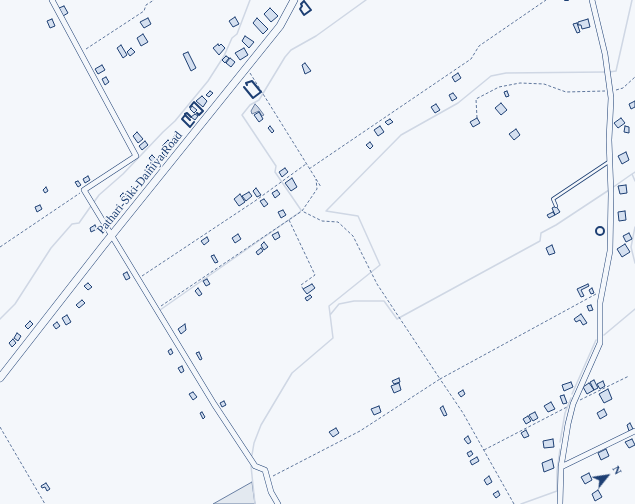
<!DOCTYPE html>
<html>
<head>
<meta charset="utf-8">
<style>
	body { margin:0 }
	#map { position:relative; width:635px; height:504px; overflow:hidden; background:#f4f7fb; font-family:"Times New Roman",serif }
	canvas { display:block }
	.north { position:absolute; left:587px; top:456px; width:40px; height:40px; -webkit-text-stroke:3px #f4f7fb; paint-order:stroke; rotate:60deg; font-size:11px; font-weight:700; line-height:16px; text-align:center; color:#1d3f73 }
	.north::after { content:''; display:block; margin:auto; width:14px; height:18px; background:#1d3f73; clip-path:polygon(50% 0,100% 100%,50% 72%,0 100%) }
</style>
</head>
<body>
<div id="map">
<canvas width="635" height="504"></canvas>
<div class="north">N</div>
</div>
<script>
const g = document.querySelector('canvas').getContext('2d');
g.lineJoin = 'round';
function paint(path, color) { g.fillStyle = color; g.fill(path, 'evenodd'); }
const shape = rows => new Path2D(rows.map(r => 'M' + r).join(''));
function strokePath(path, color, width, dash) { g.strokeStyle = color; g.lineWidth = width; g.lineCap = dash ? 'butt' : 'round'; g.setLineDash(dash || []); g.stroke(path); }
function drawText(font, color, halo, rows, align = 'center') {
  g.font = font + ' "Times New Roman",serif'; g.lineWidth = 3; g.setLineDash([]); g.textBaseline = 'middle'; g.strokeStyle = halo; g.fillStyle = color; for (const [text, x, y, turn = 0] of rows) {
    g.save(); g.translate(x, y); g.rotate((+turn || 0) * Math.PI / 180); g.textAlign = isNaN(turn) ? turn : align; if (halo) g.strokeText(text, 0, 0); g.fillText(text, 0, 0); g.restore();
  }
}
const green = shape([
	[252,482,255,504,213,504,252,482]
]);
paint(green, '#e3e9f0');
strokePath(green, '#687fa3', 1);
const water = shape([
	[255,104,258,107,264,115,262,116,259,111,252,114,251,111,255,104]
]);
paint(water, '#cfd7e4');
strokePath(water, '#687fa3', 1);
strokePath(shape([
	[609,72,616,71,632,0],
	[635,172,632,174,635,181],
	[612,188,632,174],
	[94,202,99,195,123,174,163,132,175,121,208,81,224,56,232,38,237,34,250,0],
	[635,227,631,247,635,263],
	[160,310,300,212,301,210,275,172,276,166,242,115,250,105,259,100,285,57,291,50,316,36,366,0],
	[330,315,339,304,354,301,384,301,397,319,540,241,541,233,556,225,609,190],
	[0,319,15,304,51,248,72,224,79,223,91,206],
	[604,335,635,309],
	[572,394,596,340],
	[560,442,565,413,571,398],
	[252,455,254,443,261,425,292,373,333,338,329,306,380,265,358,216,326,211,401,135,458,103,491,76,506,73,605,72],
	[251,466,255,504],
	[521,504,557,491,557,471,560,449]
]), '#cfd7e4', 1.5);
const building = shape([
	[64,6,68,13,63,16,59,8,64,6],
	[270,8,278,16,271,22,264,14,270,8],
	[235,17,239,24,233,27,229,21,235,17],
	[148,18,151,24,144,28,140,22,148,18],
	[257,18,268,29,263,34,253,23,257,18],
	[52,19,55,26,50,28,47,21,52,19],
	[588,19,590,27,582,29,581,25,578,25,578,22,588,19],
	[577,23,580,32,577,33,573,24,577,23],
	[143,34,148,42,141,46,137,38,143,34],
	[245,36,254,42,249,48,242,41,245,36],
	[218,44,219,46,221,44,225,48,219,55,213,48,218,44],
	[121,45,127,55,123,58,117,48,121,45],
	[131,48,135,52,130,56,127,52,131,48],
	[244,48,248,55,240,60,235,53,244,48],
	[188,52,196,68,191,71,183,54,188,52],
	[226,56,229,58,225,63,222,60,226,56],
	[230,58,235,62,231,67,226,63,230,58],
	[305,63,311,71,305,74,302,65,305,63],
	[102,65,105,70,98,74,95,69,102,65],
	[458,73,461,78,455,82,452,77,458,73],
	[106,77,109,82,105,85,102,79,106,77],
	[210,91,213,93,209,97,206,95,210,91],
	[507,91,509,96,506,97,504,92,507,91],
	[453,93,457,98,452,101,449,95,453,93],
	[202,96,207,101,203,107,196,101,202,96],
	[635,101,635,107,631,109,629,104,635,101],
	[501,103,507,110,501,115,495,108,501,103],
	[436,104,440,110,435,113,431,107,436,104],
	[192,106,197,110,194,113,190,109,192,106],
	[259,112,263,119,259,122,254,115,259,112],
	[195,114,198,116,195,120,191,117,195,114],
	[477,118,480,123,473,127,470,122,477,118],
	[621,118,625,123,618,128,614,123,621,118],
	[390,119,393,122,388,125,385,122,390,119],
	[270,126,274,131,272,133,268,128,270,126],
	[380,126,384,132,378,136,374,130,380,126],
	[625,126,629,127,629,133,624,132,625,126],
	[516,129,520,135,514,140,509,134,516,129],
	[137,132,143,139,138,143,133,136,137,132],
	[175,135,180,140,175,145,171,140,175,135],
	[168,140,174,146,168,152,162,146,168,140],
	[145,141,148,145,142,150,139,146,145,141],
	[370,142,373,146,370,149,366,145,370,142],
	[164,150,168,154,166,157,162,153,164,150],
	[626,152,629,160,622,164,618,156,626,152],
	[152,155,157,160,153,163,149,158,152,155],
	[148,165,151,168,149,171,146,167,148,165],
	[285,168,288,172,282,177,279,172,285,168],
	[88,176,90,180,85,183,83,179,88,176],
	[292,178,297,187,291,191,285,183,292,178],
	[78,181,81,185,78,187,75,182,78,181],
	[626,185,627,193,620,194,618,186,626,185],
	[46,187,48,191,45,193,43,190,46,187],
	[256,188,261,195,257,197,253,191,256,188],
	[277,190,280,194,275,198,272,193,277,190],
	[249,192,252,196,246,201,242,196,249,192],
	[123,193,130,202,127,205,120,196,123,193],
	[240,194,245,202,239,206,234,199,240,194],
	[264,199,268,204,264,207,260,201,264,199],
	[40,205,42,209,37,212,35,207,40,205],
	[556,206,560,212,555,215,552,208,556,206],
	[283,210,286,215,281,218,278,212,283,210],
	[625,211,626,220,619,221,618,212,625,211],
	[553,212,555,215,549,218,547,215,553,212],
	[95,225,97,229,91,232,90,228,95,225],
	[278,232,280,237,275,240,272,235,278,232],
	[629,233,632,239,626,242,623,236,629,233],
	[238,234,241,239,235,243,232,238,238,234],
	[207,237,209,241,204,245,201,241,207,237],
	[264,242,268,247,264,250,261,245,264,242],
	[625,244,630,252,622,257,617,249,625,244],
	[552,245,555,253,549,255,546,248,552,245],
	[261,248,263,251,258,255,256,252,261,248],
	[214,255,218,262,215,263,211,256,214,255],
	[127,272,130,278,126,280,123,274,127,272],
	[207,279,210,284,206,286,203,281,207,279],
	[88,283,92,287,88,290,84,286,88,283],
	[312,284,315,288,307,294,303,289,312,284],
	[588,284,589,286,581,290,584,296,581,297,577,289,588,284],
	[198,288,202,294,199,296,195,291,198,288],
	[592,288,594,293,591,294,589,290,592,288],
	[310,295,312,297,307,301,305,298,310,295],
	[82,300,85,303,79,308,76,305,82,300],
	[591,305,593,310,589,311,587,306,591,305],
	[581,314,587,323,583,325,580,320,576,322,574,319,581,314],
	[67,315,71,322,66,325,62,318,67,315],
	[30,321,33,324,28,329,25,326,30,321],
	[57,322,60,326,56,329,53,325,57,322],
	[185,324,186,330,181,334,178,329,185,324],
	[17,333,21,336,18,341,14,338,17,333],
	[13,339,16,343,12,347,9,343,13,339],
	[171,349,173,353,170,355,168,351,171,349],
	[199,352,202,359,200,360,196,353,199,352],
	[182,366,184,371,181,373,178,368,182,366],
	[399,378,400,382,394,384,392,381,399,378],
	[594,380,598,388,594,390,590,382,594,380],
	[603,381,605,386,600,389,597,384,603,381],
	[571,382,573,387,564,391,562,385,571,382],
	[399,383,401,390,394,393,391,386,399,383],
	[589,383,594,390,587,394,583,387,589,383],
	[608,389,612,399,604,403,599,394,608,389],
	[463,390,465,394,461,397,458,393,463,390],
	[193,392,197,397,193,400,189,394,193,392],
	[564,395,567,403,563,404,560,396,564,395],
	[224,401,226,405,222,407,220,403,224,401],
	[551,402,555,409,548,412,544,406,551,402],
	[379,406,381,412,374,415,371,409,379,406],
	[443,406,447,415,444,416,440,408,443,406],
	[604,409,607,415,600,419,597,413,604,409],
	[202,412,205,417,203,419,200,413,202,412],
	[535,412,538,418,533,421,529,415,535,412],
	[528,416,531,421,526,424,523,419,528,416],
	[630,423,633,429,629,431,627,425,630,423],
	[336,428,339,433,333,437,329,432,336,428],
	[526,430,529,436,524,438,521,433,526,430],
	[468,436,471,442,468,444,464,439,468,436],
	[553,439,554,447,544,448,543,441,553,439],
	[632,439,635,445,629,448,625,442,632,439],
	[606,449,609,456,601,460,598,453,606,449],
	[471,451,473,454,469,457,467,453,471,451],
	[477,457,479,461,472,465,470,461,477,457],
	[552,459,554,468,544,472,542,463,552,459],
	[589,473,592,480,585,484,581,477,589,473],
	[489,476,492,482,487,485,484,480,489,476],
	[46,483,50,489,47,491,45,487,42,488,41,486,46,483],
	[598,490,602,497,595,501,592,494,598,490],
	[498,491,500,495,496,498,493,494,498,491]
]);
paint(building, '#d5e0f0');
strokePath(building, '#1d3f73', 1);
const lane = shape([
	[556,206,553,199,610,161]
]);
const street = shape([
	[52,0,136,156,84,190,214,404,255,466,265,470,271,492,278,504],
	[561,467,635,431],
	[560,504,561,467,568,424,573,404,600,343,600,303,610,251,611,194,609,140,611,98,605,54,592,0]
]);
const secondary = shape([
	[0,378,103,246,280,26,294,0]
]);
strokePath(lane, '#1d3f73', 4);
strokePath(street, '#1d3f73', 6);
strokePath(secondary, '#1d3f73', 8);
strokePath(shape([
	[86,49,144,11,146,5,154,0],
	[250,73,321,187],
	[616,90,623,88,635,77],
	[477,118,476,99,499,87,520,83,544,84,566,92,605,91],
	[309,169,471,59,479,46,546,0],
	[289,220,315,275,301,285,303,289],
	[0,247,80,193],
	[142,276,255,201,306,164],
	[161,306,302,211,317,189,316,179],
	[580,400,629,376],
	[0,427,45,504],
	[484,450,567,407],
	[273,476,360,431,440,379,377,284,353,236,338,222,322,221,302,211],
	[514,504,463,413,440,379,596,294]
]), '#5e769c', 1, [3, 2]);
strokePath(lane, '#f4f7fb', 2.5);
strokePath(street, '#f4f7fb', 5);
strokePath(secondary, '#f4f7fb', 7);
strokePath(shape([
	[565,0,568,0],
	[304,1,311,10,304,15,300,9,302,6,301,4,304,1],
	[244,87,253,98,261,92,252,81,246,83,247,85],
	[190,107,194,102,203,111,199,115,197,113],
	[185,114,187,113,191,117],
	[190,120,185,115,182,119,190,127,194,122],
	'596 231a4 4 0 1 1 8 0a4 4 0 1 1-8 0Z'
]), '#1d3f73', 2);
drawText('12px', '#1d3f73', '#f4f7fb', [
	["Pathari-Siki-Dainiya Road",140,183,-51]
]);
</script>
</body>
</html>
